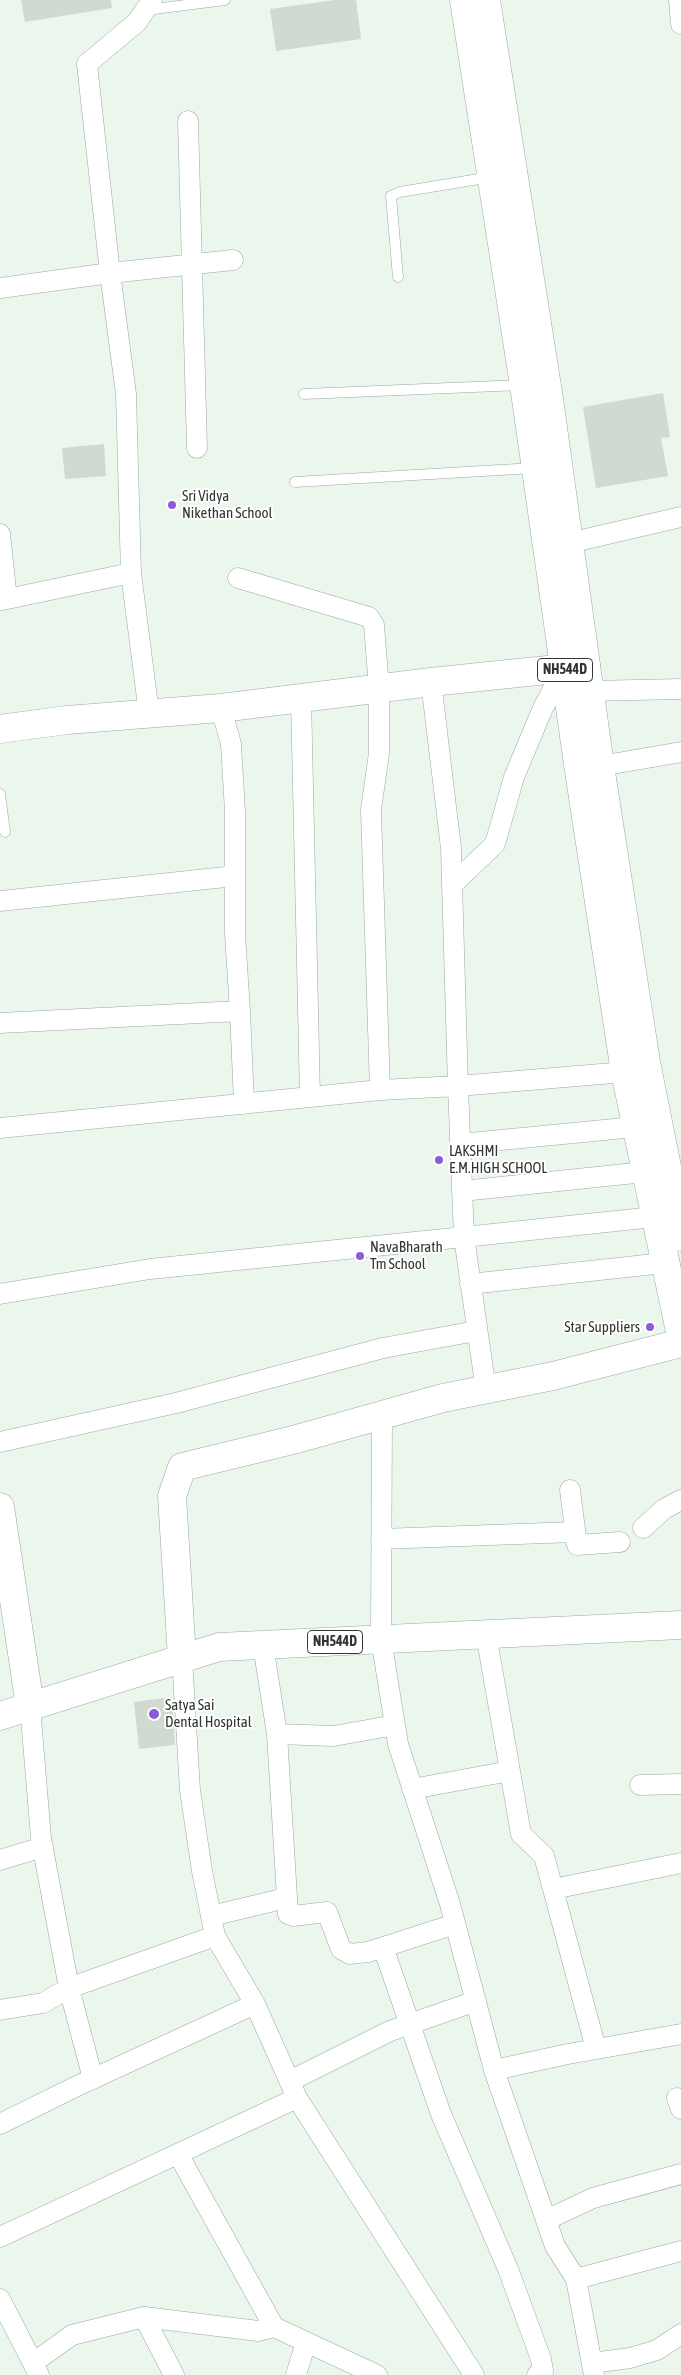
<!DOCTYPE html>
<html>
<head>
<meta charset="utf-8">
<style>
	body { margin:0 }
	canvas { display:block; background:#ebf6ec }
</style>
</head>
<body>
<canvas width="681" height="2375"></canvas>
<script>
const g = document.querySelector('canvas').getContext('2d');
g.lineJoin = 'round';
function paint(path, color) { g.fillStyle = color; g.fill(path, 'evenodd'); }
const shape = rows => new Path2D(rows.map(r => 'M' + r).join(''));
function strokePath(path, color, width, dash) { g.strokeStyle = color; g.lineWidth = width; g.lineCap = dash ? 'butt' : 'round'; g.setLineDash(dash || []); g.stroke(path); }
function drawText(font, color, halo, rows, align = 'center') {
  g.font = font + ' "Asap Condensed",sans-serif'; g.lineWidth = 4; g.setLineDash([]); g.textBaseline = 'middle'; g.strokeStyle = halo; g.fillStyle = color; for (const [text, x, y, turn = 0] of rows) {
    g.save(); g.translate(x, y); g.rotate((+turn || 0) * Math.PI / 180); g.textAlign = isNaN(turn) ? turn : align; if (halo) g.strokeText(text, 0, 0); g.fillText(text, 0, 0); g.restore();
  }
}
paint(shape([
	[21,0,111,0,112,8,25,22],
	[335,0,356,0,361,39,276,51,270,9],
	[663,393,670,437,661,438,668,476,596,488,583,407],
	[104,444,106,476,65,479,62,448],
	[172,1697,175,1745,139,1749,134,1702]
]), '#d0dad1');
const lane = shape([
	[146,10,225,0],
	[398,277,391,196,400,192,491,177],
	[304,394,522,385],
	[295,482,534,468],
	[0,794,5,832]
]);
const street = shape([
	[679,0,681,24],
	[188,121,197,448],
	[0,288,110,273,233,260],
	[0,534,7,599,0,600],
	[569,543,681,517],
	[238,578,369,617,374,625,379,688,379,753,371,810,380,1090],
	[7,599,131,573],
	[431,682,451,848,458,1086,625,1072],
	[589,691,681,689],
	[301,698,310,1097],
	[149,714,131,573,126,394,110,273,87,64,137,22,152,0],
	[600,766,681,752],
	[452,885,495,844,514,777,543,708,565,667],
	[0,901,235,876],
	[240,1011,244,1104],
	[0,1023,240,1011,235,934,235,812,231,744,221,708],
	[0,1128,380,1090,458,1086,464,1237,654,1217],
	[460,1144,635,1127],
	[462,1191,645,1172],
	[470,1284,664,1263],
	[0,1294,150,1269,464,1237,486,1390],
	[382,1414,381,1639,398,1744,450,1904,494,2070],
	[0,1442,176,1403,383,1348,476,1331],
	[570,1490,577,1545,620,1542],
	[643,1528,664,1509,681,1500],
	[381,1539,574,1532],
	[486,1634,521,1834,544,1856,553,1889,681,1863],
	[263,1645,277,1734,334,1736,395,1725],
	[182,1658,190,1790,202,1871,215,1936],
	[277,1734,288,1914,293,1916,327,1912,341,1949,350,1954,368,1952,455,1924],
	[640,1785,681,1784],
	[412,1789,510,1771],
	[0,1860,43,1847],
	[553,1889,596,2049],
	[211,1916,286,1898],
	[383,1947,441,2114,508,2269,541,2359,543,2371,537,2375],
	[0,2010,43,2003,69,1988,41,1838,30,1706],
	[93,2079,69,1988,215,1936,255,2004],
	[290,2081,390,2031,476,2001],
	[677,2098,681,2109],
	[0,2124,75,2087,255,2004,297,2098],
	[178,2154,274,2327,377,2375],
	[546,2220,593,2198,681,2174],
	[0,2237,297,2098,474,2375],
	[576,2279,555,2246,494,2070,568,2054,681,2034],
	[0,2299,39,2375],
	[144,2317,174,2375],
	[33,2363,72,2335,144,2317,258,2331,274,2327],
	[592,2363,630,2358,657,2350,681,2334],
	[296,2375,306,2342],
	[594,2375,576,2279,681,2251]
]);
const secondary = shape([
	[0,729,67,720,221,708,431,682,586,666],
	[0,1507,30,1706],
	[182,1658,172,1496,182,1467,293,1440,443,1398,553,1376,681,1343]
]);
const highway = shape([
	[464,0,524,385,579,771,625,1072,681,1336],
	[486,0,549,399,600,766,646,1062,681,1237],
	[0,1716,219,1647,681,1625]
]);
strokePath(lane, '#9da79e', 11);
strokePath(street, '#9da79e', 21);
strokePath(secondary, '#9da79e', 29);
strokePath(highway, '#9da79e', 29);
strokePath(lane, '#fff', 10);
strokePath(street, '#fff', 20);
strokePath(secondary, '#fff', 28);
strokePath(highway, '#fff', 28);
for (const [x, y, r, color] of [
	[172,505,5,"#8b5cd6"],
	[439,1160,5,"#8b5cd6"],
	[360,1256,5,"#8b5cd6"],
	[650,1327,5,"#8b5cd6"],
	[154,1714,6,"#8b5cd6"]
]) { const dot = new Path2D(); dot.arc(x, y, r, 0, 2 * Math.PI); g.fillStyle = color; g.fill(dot); strokePath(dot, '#fff', 2); }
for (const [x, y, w] of [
	[565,670,55],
	[335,1642,55]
]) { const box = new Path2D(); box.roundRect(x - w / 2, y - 11.5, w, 23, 4); g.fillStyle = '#fff'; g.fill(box); strokePath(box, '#323632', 1); }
drawText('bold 14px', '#323632', null, [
	["NH544D",565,670],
	["NH544D",335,1642]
]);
drawText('15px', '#323632', '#fff', [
	["Sri Vidya",182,496],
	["Nikethan School",182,513],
	["LAKSHMI",449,1151],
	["E.M.HIGH SCHOOL",449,1168],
	["NavaBharath",370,1247],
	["Tm School",370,1264],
	["Star Suppliers",640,1327,"right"],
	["Satya Sai",165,1705],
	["Dental Hospital",165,1722]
], 'left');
</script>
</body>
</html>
